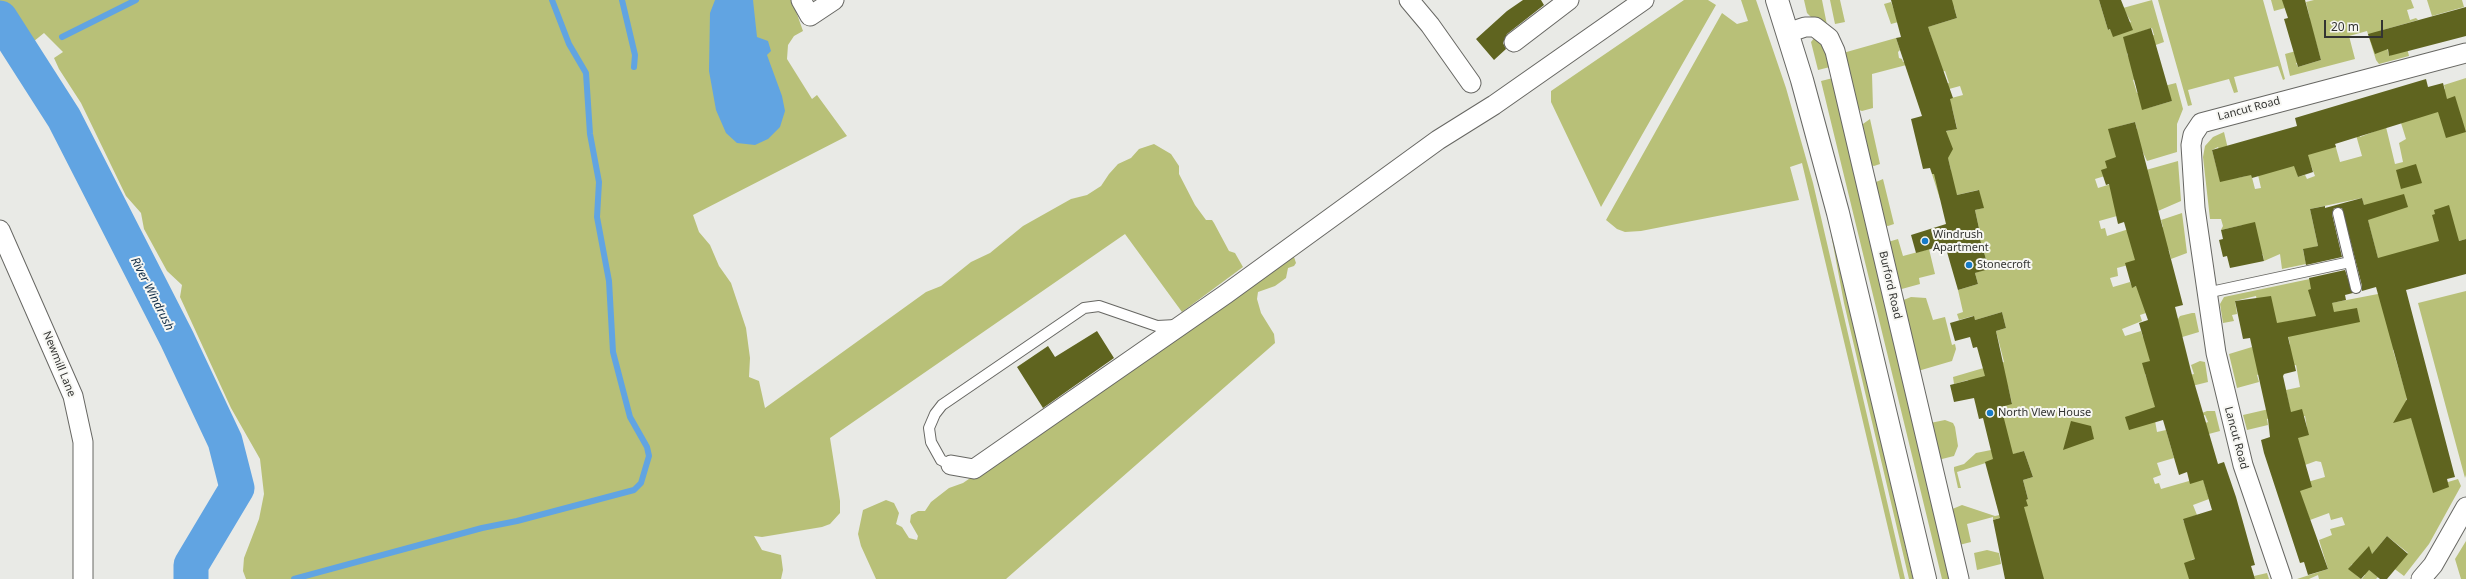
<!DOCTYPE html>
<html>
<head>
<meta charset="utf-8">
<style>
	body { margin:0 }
	#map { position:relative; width:2466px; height:579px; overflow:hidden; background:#e9eae6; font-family:"Noto Sans",sans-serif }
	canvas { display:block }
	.scale { position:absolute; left:2324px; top:20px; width:59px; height:18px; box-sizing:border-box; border:2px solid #333432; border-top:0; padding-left:5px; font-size:12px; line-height:14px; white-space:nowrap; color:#333432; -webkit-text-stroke:3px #f7f7f3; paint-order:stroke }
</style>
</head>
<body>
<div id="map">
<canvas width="2466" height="579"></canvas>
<div class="scale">20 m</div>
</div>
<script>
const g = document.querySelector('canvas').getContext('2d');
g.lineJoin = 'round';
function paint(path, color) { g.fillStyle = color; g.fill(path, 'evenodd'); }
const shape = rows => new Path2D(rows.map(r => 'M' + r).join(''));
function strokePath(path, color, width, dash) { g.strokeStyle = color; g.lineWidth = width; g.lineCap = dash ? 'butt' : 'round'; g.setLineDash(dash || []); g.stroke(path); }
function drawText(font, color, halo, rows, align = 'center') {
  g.font = font + ' "Noto Sans",sans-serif'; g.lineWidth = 4; g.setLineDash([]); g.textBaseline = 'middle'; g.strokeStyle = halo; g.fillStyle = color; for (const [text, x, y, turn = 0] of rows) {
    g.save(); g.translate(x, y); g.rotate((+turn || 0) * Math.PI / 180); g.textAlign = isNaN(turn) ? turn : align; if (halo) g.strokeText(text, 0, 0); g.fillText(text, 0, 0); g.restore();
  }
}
paint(shape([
	[0,0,792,0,803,31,794,36,788,45,787,59,812,99,817,95,847,136,693,215,699,232,710,245,719,266,731,283,746,328,750,358,749,377,759,381,765,408,926,292,941,286,971,262,990,253,1023,226,1071,199,1087,195,1101,186,1109,174,1118,164,1131,158,1139,149,1154,144,1171,154,1179,166,1179,174,1195,205,1206,220,1212,220,1214,223,1229,251,1235,253,1243,267,1182,312,1125,234,830,438,840,501,840,513,830,524,822,527,762,537,754,536,762,550,781,555,783,570,781,579,246,579,243,571,244,558,259,519,264,494,260,459,231,408,180,297,182,285,167,271,144,229,141,213,126,196,81,103,59,69,54,58,63,52,44,33,28,46,13,17,4,14,0,10],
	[1684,0,1708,0,1716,5,1601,207,1551,102,1551,91],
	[1741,0,1756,0,1786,88,1813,183,1905,579,1900,579,1802,163,1790,167,1799,200,1641,231,1625,232,1617,229,1606,220,1722,13,1737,24,1748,21],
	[1804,0,1822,0,1827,25,1812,18,1807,13],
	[1830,0,1840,0,1845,22,1835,24],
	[1932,0,2099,0,2108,30,2131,22,2123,8,2152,0,2164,42,2153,46,2150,36,2154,35,2152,28,2128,36,2127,54,2139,78,2133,80,2137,93,2143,92,2148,108,2172,101,2164,86,2176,83,2183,109,2177,124,2177,152,2147,161,2133,131,2137,129,2135,122,2109,129,2119,165,2107,167,2108,175,2095,179,2098,188,2111,184,2117,216,2099,221,2101,229,2105,228,2107,236,2135,227,2144,256,2132,264,2117,268,2118,276,2110,278,2113,287,2130,282,2132,287,2144,285,2146,313,2140,315,2142,321,2122,329,2125,336,2141,331,2143,337,2148,335,2153,371,2145,374,2148,382,2166,377,2154,415,2157,432,2166,430,2174,458,2157,463,2161,475,2153,478,2155,484,2159,483,2161,489,2189,481,2200,469,2209,499,2193,505,2197,515,2183,520,2187,529,2223,550,2191,560,2194,568,2231,579,2040,579,2024,510,1993,520,1993,517,1967,524,1971,542,1959,545,1950,510,1962,505,1995,516,2004,514,2003,507,2028,499,2023,480,2033,477,2024,451,1957,472,1961,488,1958,488,1954,470,1954,467,1964,464,1976,453,1991,450,2001,407,2012,403,2008,387,1970,385,1968,380,1954,384,1953,377,2004,362,1996,331,2006,328,2002,312,1975,320,1973,316,1959,320,1957,314,1963,312,1958,290,1978,284,1975,273,1989,268,1984,253,1971,235,1980,233,1975,210,1983,208,1978,190,1940,199,1932,174,1951,170,1941,133,1957,128,1952,108,1940,101,1963,95,1960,86,1938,92,1936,87,1949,83,1945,71,1941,72,1937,57,1872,74,1873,108,1862,111,1856,109,1843,53,1896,38,1900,50,1898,52,1899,58,1902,59,1903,62,1936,52,1929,30,1923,32,1921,29,1957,18,1954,7,1891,24,1884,4,1891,2,1895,13],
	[2158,0,2263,0,2285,79,2283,80,2278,66,2234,77,2238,92,2234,93,2229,79,2188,90,2192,105,2188,106],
	[2271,0,2283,0,2285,8,2274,11],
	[2314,0,2411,0,2414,8,2407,10,2410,20,2416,18,2418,20,2383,30,2389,56,2407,48,2409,56,2379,64,2376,60,2367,31,2349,36,2355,59,2290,76,2285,54,2296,51,2300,62,2296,63,2298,67,2321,60,2312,29,2288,25,2310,19,2306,2],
	[2427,0,2462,0,2464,7,2432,16],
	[1815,37,1823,44,1830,67,1818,70,1811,42],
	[1833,78,1952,579,1942,579,1821,81],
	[2466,78,2466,239,2455,242,2385,285,2362,198,2310,209,2318,246,2303,250,2306,264,2282,269,2280,254,2264,261,2263,255,2243,225,2221,230,2223,226,2221,219,2210,219,2203,157,2205,146,2213,137,2224,132,2228,149,2220,151,2218,147,2212,150,2218,173,2237,178,2246,176,2249,166,2255,189,2261,188,2258,175,2293,153,2298,177,2305,175,2307,179,2315,176,2302,142,2333,137,2340,162,2362,156,2354,128,2357,127,2360,137,2386,127,2395,164,2403,162,2399,143,2406,139,2401,123,2435,92,2445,89,2444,85],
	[1870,119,1880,164,1874,166,1870,165,1860,126],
	[2178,161,2181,201,2158,211,2146,170],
	[1883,179,1894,224,1888,226,1884,225,1874,185,1876,182],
	[2182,213,2187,253,2171,259,2169,250,2165,250,2159,228,2163,227,2161,220],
	[1831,234,1832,234,1913,579,1909,579,1844,303],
	[1898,239,1903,256,1929,249,1935,274,1919,278,1920,284,1898,290,1888,242],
	[1290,255,1294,257,1296,263,1294,266,1288,268,1286,278,1275,286,1258,292,1257,299,1261,313,1274,334,1275,343,1006,579,876,579,861,546,858,534,863,510,886,500,894,503,899,513,896,524,902,527,909,538,917,540,918,536,910,522,911,515,918,511,925,511,931,502,949,488,963,483,1104,387],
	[2324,276,2331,303,2378,294,2415,343,2393,350,2404,387,2428,393,2406,399,2431,484,2448,482,2458,479,2461,486,2429,544,2404,576,2392,567,2408,553,2387,536,2363,565,2378,577,2376,579,2362,579,2365,575,2352,564,2349,569,2361,579,2319,579,2318,575,2309,579,2297,579,2328,569,2319,540,2332,535,2330,529,2345,525,2342,517,2331,520,2329,513,2310,520,2297,485,2325,477,2323,469,2321,462,2316,461,2305,465,2281,433,2307,428,2305,416,2292,420,2286,390,2300,387,2296,365,2285,368,2284,376,2281,360,2290,344,2288,336,2306,318,2276,324,2260,316,2256,296,2235,301,2237,314,2232,315,2234,321,2223,323,2220,304,2224,297],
	[2466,291,2466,475,2465,478,2418,303],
	[1911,297,1926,298,1933,320,1945,317,1952,345,1955,344,1956,349,1952,361,1918,371,1901,301],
	[2192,313,2195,313,2199,332,2179,338,2178,319,2180,316],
	[2252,347,2262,373,2257,375,2259,382,2237,388,2229,354],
	[2200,361,2205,362,2208,382,2192,386,2189,375,2194,374,2191,365],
	[2269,409,2271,418,2267,419,2268,425,2247,430,2243,415],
	[2207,411,2215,411,2220,431,2205,435,2202,424,2208,422,2205,415,2192,419,2192,417],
	[1945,420,1953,423,1955,427,1958,446,1954,456,1938,460,1930,423],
	[2466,541,2466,579,2461,579,2455,559],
	[1987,550,1999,553,2001,564,1977,570,1974,553],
	[2267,573,2269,579,2255,579,2254,576]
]), '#b8c078');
paint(shape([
	[715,0,753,0,757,37,768,41,771,51,767,55,782,96,785,111,780,127,768,139,755,145,737,143,726,133,716,110,709,71,710,13]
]), '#61a4e2');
strokePath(shape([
	[622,0,635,55,634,67],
	[62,37,136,0],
	[294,579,482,528,517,521,634,490,641,483,649,456,647,447,630,417,613,352,609,281,597,217,599,182,590,134,586,73,569,44,552,0]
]), '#61a4e2', 6);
strokePath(shape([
	[0,18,64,118,177,339,225,441,237,488,191,565,191,579]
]), '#61a4e2', 35);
paint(shape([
	[1523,0,1541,0,1544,5,1507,34,1503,43,1506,49,1494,60,1476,39,1507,11],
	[1891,0,1952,0,1957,18,1928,27,1953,98,1950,99,1957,129,1946,131,1953,149,1948,158,1957,195,1979,190,1984,208,1975,210,1980,233,1978,233,1989,269,1975,273,1978,284,1958,290,1945,245,1916,253,1911,235,1946,224,1934,174,1932,174,1930,168,1923,169,1911,119,1922,116,1896,38,1901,37],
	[2099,0,2121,0,2133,30,2113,37,2110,29,2108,30],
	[2282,0,2305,0,2321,60,2298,67,2284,19,2288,18],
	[2466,7,2466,36,2389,56,2388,49,2375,54,2368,34],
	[2151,28,2172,101,2142,110,2123,37],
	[2426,79,2428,87,2443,83,2447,99,2455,96,2466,132,2446,138,2438,112,2335,144,2336,147,2308,155,2313,172,2298,177,2294,166,2252,178,2251,175,2220,182,2212,150,2297,126,2295,118],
	[2135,122,2183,305,2175,307,2192,375,2218,464,2224,462,2236,497,2255,565,2251,566,2255,579,2189,579,2184,563,2195,559,2183,519,2212,510,2203,480,2190,484,2187,472,2179,475,2163,420,2129,430,2125,417,2155,407,2142,363,2150,361,2139,323,2148,320,2136,286,2132,288,2125,263,2135,260,2124,222,2118,224,2109,184,2106,185,2101,170,2107,168,2105,161,2116,157,2108,129],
	[2416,164,2422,183,2401,189,2396,170],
	[2404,194,2408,207,2368,220,2378,258,2439,241,2432,215,2435,214,2434,210,2449,205,2459,241,2466,239,2466,274,2406,290,2455,477,2447,479,2449,487,2433,493,2411,418,2393,423,2407,399,2376,287,2362,291,2362,286,2342,208,2334,208,2332,214,2342,257,2306,265,2303,249,2318,246,2310,209,2325,206,2325,208,2362,198,2364,205],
	[2255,222,2264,261,2230,268,2227,256,2223,257,2219,240,2223,239,2221,230],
	[2345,270,2353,293,2345,295,2346,300,2332,303,2334,312,2357,308,2360,322,2288,337,2296,371,2284,374,2283,376,2291,412,2302,409,2309,435,2298,438,2312,487,2300,491,2328,569,2308,575,2304,562,2300,563,2264,453,2261,440,2270,437,2268,419,2250,338,2243,339,2235,301,2271,296,2277,323,2316,316,2308,290,2311,289,2309,278],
	[2002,312,2006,328,1996,331,2012,404,2001,407,2013,454,2024,451,2033,477,2023,480,2028,499,2026,500,2028,506,2024,507,2044,579,2005,579,1993,520,2000,518,1985,462,1993,459,1983,418,1979,419,1974,398,1954,402,1950,385,1985,376,1977,347,1973,348,1970,337,1955,341,1950,323,1974,316,1975,320],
	[1097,331,1114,358,1043,408,1017,367,1048,346,1055,357],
	[2071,421,2091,426,2094,439,2063,450],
	[2387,536,2408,554,2387,579,2380,579,2369,570,2361,579,2348,569,2369,546,2372,554]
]), '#5f641f');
const lane = shape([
	[2338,213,2356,288],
	[2206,293,2350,262],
	[951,465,941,460,931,442,929,428,935,414,942,405,1084,308,1099,306,1157,326,1176,325]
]);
const street = shape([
	[801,0,810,16,834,0],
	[1409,0,1430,25,1471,83],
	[1787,33,1805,27,1815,27,1829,38,1835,51,1959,579],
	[1514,42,1569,0],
	[0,230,73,396,83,442,83,579],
	[951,465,974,469,1226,294,1438,140,1494,105,1644,0],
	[2282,579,2243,465,2216,353,2195,208,2191,145,2193,135,2201,123,2466,53],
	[2421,579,2433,565,2466,507]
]);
const secondary = shape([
	[1777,0,1802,80,1838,213,1925,579]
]);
strokePath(lane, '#676763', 12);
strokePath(street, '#676763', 21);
strokePath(secondary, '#676763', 24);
strokePath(lane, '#fff', 10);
strokePath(street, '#fff', 19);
strokePath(secondary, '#fff', 22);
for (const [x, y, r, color] of [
	[1925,241,4,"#177bc7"],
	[1969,265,4,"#177bc7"],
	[1990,413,4,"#177bc7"]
]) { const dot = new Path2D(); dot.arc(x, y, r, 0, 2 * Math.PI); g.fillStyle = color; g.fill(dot); strokePath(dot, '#f7f7f3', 1.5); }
drawText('11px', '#333432', '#f7f7f3', [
	["Lancut Road",2249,109,-15],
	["Burford Road",1890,285,77],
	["Newmill Lane",59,364,68],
	["Lancut Road",2236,438,75]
]);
drawText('11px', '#333432', '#f7f7f3', [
	["Windrush",1933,235],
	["Apartment",1933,248],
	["Stonecroft",1977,265],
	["North Vlew House",1998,413]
], 'left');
drawText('italic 12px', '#132f49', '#f7f7f3', [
	["River Windrush",152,294,63]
]);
</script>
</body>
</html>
